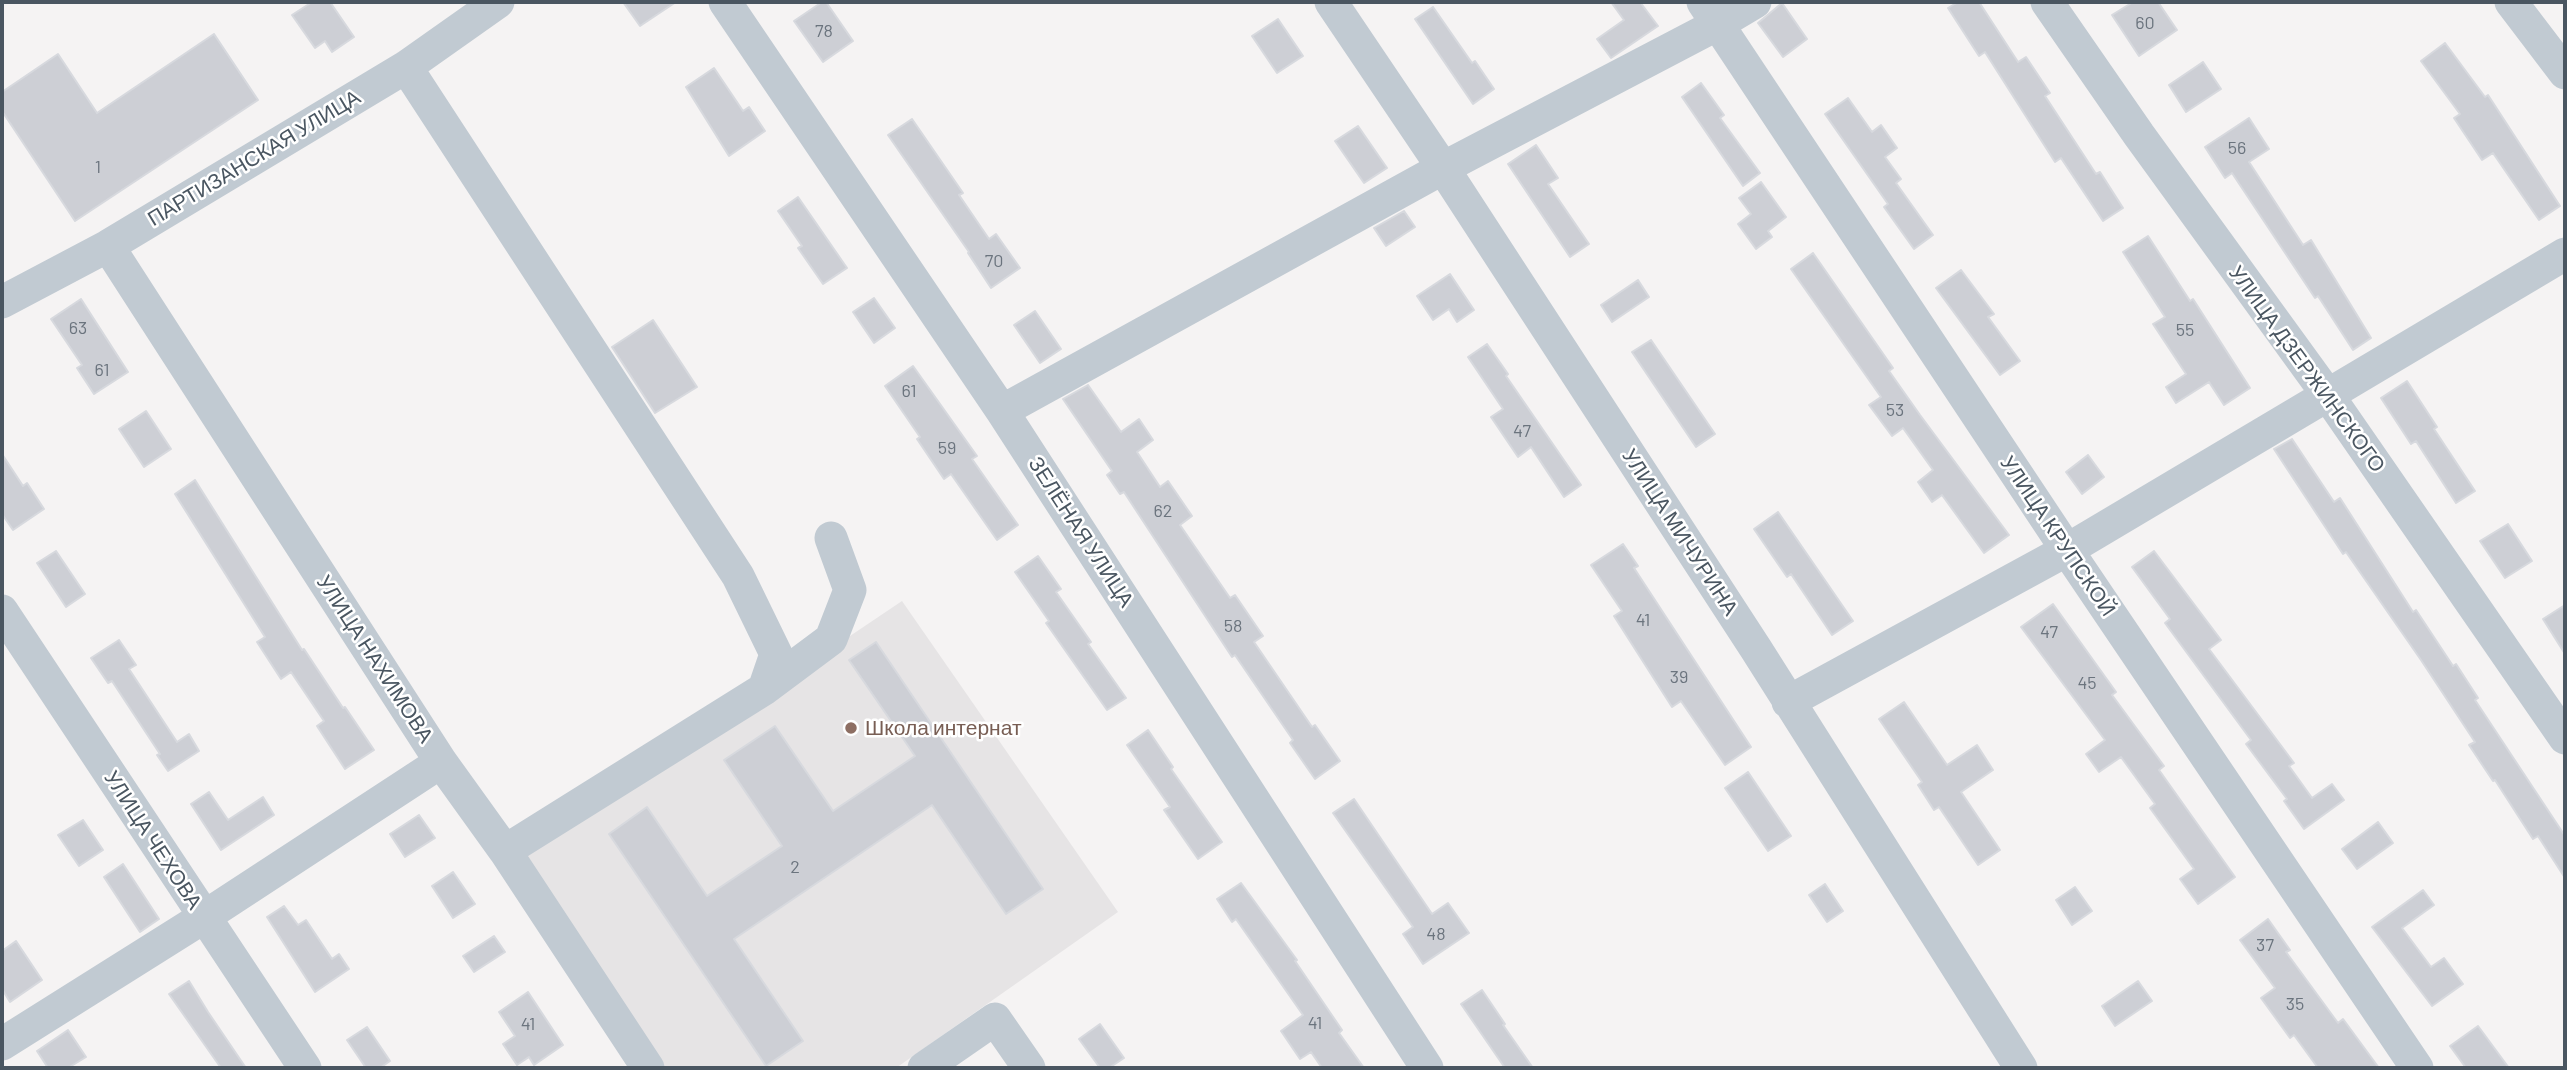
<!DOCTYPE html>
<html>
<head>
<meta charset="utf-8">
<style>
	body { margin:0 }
	#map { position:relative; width:2567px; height:1070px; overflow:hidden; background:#f5f3f3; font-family:Barlow,sans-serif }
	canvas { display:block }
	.frame { position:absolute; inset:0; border:4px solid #4a5661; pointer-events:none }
</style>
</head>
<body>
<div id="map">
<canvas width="2567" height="1070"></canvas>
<div class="frame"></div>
</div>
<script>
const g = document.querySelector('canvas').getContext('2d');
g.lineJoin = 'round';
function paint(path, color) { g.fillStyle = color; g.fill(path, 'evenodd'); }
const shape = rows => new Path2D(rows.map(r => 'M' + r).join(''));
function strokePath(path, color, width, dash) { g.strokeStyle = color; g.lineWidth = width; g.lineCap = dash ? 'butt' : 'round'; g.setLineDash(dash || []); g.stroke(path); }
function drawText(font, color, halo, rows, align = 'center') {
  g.font = font + ' Barlow,sans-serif'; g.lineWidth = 5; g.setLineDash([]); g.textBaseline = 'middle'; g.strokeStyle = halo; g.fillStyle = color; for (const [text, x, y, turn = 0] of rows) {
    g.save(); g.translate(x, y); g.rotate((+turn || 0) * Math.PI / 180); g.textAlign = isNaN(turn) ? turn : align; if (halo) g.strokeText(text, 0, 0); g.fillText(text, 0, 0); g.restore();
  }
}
paint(shape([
	[902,601,1118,912,896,1068,663,1068,523,856]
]), '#e6e4e5');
const building = shape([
	[312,2,330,2,354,37,332,52,325,41,315,48,292,15,312,2],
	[623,2,676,2,640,26,623,2],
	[822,2,826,2,853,41,823,62,794,21,822,2],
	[1611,2,1640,2,1658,26,1611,58,1597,39,1624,20,1611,2],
	[1958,2,1979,2,2018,62,2026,57,2050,93,2045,96,2096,174,2100,172,2123,208,2103,221,2061,158,2055,162,1985,52,1979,56,1948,8,1958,2],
	[2133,2,2158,2,2177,30,2139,56,2112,15,2133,2],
	[1782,3,1807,39,1783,57,1758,23,1782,3],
	[1433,7,1472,63,1475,61,1494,89,1473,104,1415,19,1433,7],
	[1278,19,1303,56,1277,73,1252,36,1278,19],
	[214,34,258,100,75,221,2,111,2,92,58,54,97,113,214,34],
	[2445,43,2485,97,2488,95,2560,206,2539,220,2493,153,2482,160,2454,118,2460,114,2421,61,2445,43],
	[2203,62,2221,89,2186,112,2169,85,2203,62],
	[714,68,743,111,749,107,765,131,729,156,686,87,714,68],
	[1701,83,1724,115,1720,118,1760,173,1743,186,1682,97,1701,83],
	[1848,98,1872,132,1881,125,1897,148,1885,157,1901,179,1896,183,1933,235,1914,249,1884,207,1888,204,1825,114,1848,98],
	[2249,118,2269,149,2249,162,2303,245,2311,240,2371,338,2353,350,2318,296,2315,298,2232,173,2225,178,2205,147,2249,118],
	[912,119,963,193,959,195,989,239,996,234,1020,268,991,288,968,253,969,252,888,135,912,119],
	[1358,126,1387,168,1364,183,1335,141,1358,126],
	[1536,145,1558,178,1548,184,1589,244,1570,257,1508,164,1536,145],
	[1761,182,1786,217,1768,231,1772,237,1756,249,1738,224,1751,214,1739,198,1761,182],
	[798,197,847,268,823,284,798,248,802,246,778,211,798,197],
	[1404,211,1415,227,1386,246,1374,228,1404,211],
	[2148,236,2190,301,2193,299,2250,388,2224,405,2209,382,2176,403,2166,387,2186,374,2153,324,2165,317,2123,252,2148,236],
	[1813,253,1893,368,1889,371,1920,415,2009,535,1984,553,1942,495,1932,502,1918,482,1933,470,1903,428,1892,436,1869,405,1881,397,1791,269,1813,253],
	[1961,270,1994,314,1988,317,2020,361,2000,375,1936,288,1961,270],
	[1450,274,1474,310,1457,322,1449,309,1433,320,1417,296,1450,274],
	[1638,280,1649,297,1612,322,1601,305,1638,280],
	[874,298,895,328,874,343,853,312,874,298],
	[81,299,128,372,94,394,77,368,82,365,51,319,81,299],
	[1035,311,1061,349,1040,363,1014,325,1035,311],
	[653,320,697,387,655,413,612,347,653,320],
	[1651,340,1715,434,1696,447,1632,352,1651,340],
	[1487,344,1508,374,1506,376,1581,485,1564,497,1531,447,1518,457,1491,417,1503,409,1468,357,1487,344],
	[913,366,977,456,972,459,1018,525,997,540,951,474,944,479,917,439,920,437,885,386,913,366],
	[2407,381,2437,427,2434,429,2475,491,2456,503,2416,441,2411,444,2381,398,2407,381],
	[1088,385,1121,432,1139,419,1153,440,1137,452,1160,487,1168,481,1192,516,1180,525,1230,598,1235,595,1263,636,1254,642,1312,727,1315,725,1340,761,1315,779,1290,743,1293,740,1235,655,1232,657,1124,492,1120,494,1107,475,1112,471,1063,399,1088,385],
	[146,411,171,449,144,467,119,429,146,411],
	[2292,439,2334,502,2340,498,2413,612,2416,610,2453,666,2456,664,2478,698,2475,700,2565,836,2565,878,2538,836,2533,839,2495,780,2493,781,2469,745,2475,742,2421,660,2346,552,2343,554,2274,449,2292,439],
	[2,454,23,486,27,483,44,509,13,530,2,514,2,454],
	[2088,455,2104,477,2082,494,2066,472,2088,455],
	[195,480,302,650,304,649,343,708,345,707,374,750,345,769,317,726,324,721,291,672,281,679,257,642,265,637,175,494,195,480],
	[1778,512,1853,621,1832,635,1791,574,1787,577,1754,529,1778,512],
	[2508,524,2532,561,2505,578,2480,541,2508,524],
	[1623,544,1638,566,1634,568,1751,747,1725,765,1681,701,1672,707,1614,616,1622,611,1591,565,1623,544],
	[56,551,85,594,66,607,37,563,56,551],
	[2154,551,2221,640,2209,649,2294,763,2289,766,2312,798,2332,784,2344,800,2304,829,2284,801,2287,799,2246,744,2251,740,2165,623,2170,619,2132,567,2154,551],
	[1038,556,1061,589,1056,592,1091,642,1088,644,1126,698,1107,710,1046,623,1049,621,1015,572,1038,556],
	[2053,604,2116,692,2112,695,2164,766,2159,770,2235,877,2198,904,2180,879,2194,869,2150,808,2155,804,2121,757,2099,772,2086,754,2105,740,2021,627,2053,604],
	[2565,605,2565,654,2543,619,2565,605],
	[119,640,136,665,129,669,177,742,189,734,199,751,168,771,157,755,160,754,112,681,108,683,91,658,119,640],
	[876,642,1043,889,1006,914,932,805,734,939,803,1041,766,1066,609,834,647,807,707,896,782,846,724,760,775,726,833,811,915,756,849,660,876,642],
	[1904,702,1947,765,1977,745,1993,770,1961,792,2000,850,1978,865,1939,807,1934,810,1918,785,1922,782,1879,719,1904,702],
	[1148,730,1173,767,1171,769,1222,842,1198,859,1164,810,1170,807,1127,745,1148,730],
	[1748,772,1791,836,1768,851,1725,788,1748,772],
	[209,792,228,820,263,797,274,815,221,850,191,804,209,792],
	[1354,799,1432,914,1448,903,1469,933,1423,964,1403,934,1413,927,1333,813,1354,799],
	[419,815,435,838,405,857,390,834,419,815],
	[83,820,103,850,79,866,58,835,83,820],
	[2378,822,2393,843,2357,869,2342,849,2378,822],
	[123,864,159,919,140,932,104,877,123,864],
	[453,872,475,904,453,918,432,886,453,872],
	[1241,883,1297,960,1295,961,1342,1030,1339,1033,1364,1068,1322,1068,1311,1052,1300,1059,1281,1031,1303,1015,1236,919,1232,922,1217,899,1241,883],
	[1825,884,1843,911,1827,922,1809,895,1825,884],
	[2075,887,2092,911,2072,925,2056,900,2075,887],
	[2423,890,2434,905,2402,928,2431,967,2444,958,2463,984,2432,1006,2372,927,2423,890],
	[284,906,298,925,306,920,332,959,339,954,349,969,315,992,267,917,284,906],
	[2268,919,2290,950,2286,952,2338,1023,2343,1019,2379,1068,2318,1068,2294,1035,2290,1038,2261,998,2275,988,2240,940,2268,919],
	[494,936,505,952,474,972,463,956,494,936],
	[16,941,42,980,10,1002,2,989,2,951,16,941],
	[189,981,208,1012,246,1068,221,1068,169,994,189,981],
	[2138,981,2152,1001,2115,1026,2102,1006,2138,981],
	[1482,990,1505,1024,1503,1025,1533,1068,1505,1068,1461,1004,1482,990],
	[528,992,563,1045,534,1065,529,1057,517,1065,503,1044,515,1036,499,1012,528,992],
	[1100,1024,1124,1058,1109,1068,1100,1068,1079,1039,1100,1024],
	[2478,1026,2509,1068,2466,1068,2450,1046,2478,1026],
	[367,1027,390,1061,380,1068,366,1068,347,1040,367,1027],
	[68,1030,86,1057,68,1068,48,1068,37,1051,68,1030]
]);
paint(building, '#cdcfd5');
strokePath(building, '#d7d9de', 2);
strokePath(shape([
	[725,2,1002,411,1427,1068],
	[1331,2,1443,168,1756,649,2021,1068],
	[1703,2,2067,550,2417,1068],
	[2047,2,2139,135,2327,394,2565,738],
	[2511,2,2565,73],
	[406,67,738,576,776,654,764,689],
	[108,246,441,762,505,851,648,1068],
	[2,302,108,246,406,67,498,2],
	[1002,411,1443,168,1718,24,1755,2],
	[2,611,305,1068],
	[1788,702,2067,550,2565,254],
	[505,851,764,689,831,639,850,590,831,538],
	[2,1044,204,917,441,762],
	[924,1068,995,1019,1029,1068]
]), '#c1cad2', 33);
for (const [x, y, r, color] of [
	[851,728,7,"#8d6e63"]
]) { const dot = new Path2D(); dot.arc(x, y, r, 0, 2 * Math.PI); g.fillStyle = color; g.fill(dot); strokePath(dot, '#fff', 2.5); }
drawText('18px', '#6b747e', null, [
	["60",2145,23],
	["78",824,31],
	["56",2237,148],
	["1",98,167],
	["70",994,261],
	["63",78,328],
	["55",2185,330],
	["61",102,370],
	["61",909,391],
	["53",1895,410],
	["47",1522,431],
	["59",947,448],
	["62",1163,511],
	["41",1643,620],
	["58",1233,626],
	["47",2049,632],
	["39",1679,677],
	["45",2087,683],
	["2",795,867],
	["48",1436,934],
	["37",2265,945],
	["35",2295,1004],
	["41",1315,1023],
	["41",528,1024]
]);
drawText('21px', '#4a5661', '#fff', [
	["ПАРТИЗАНСКАЯ УЛИЦА",254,158,-31],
	["УЛИЦА ДЗЕРЖИНСКОГО",2307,369,54],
	["ЗЕЛЁНАЯ УЛИЦА",1081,532,57],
	["УЛИЦА МИЧУРИНА",1680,532,57],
	["УЛИЦА КРУПСКОЙ",2058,536,56],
	["УЛИЦА НАХИМОВА",375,659,57],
	["УЛИЦА ЧЕХОВА",153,840,57]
]);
drawText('21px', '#785e54', '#fff', [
	["Школа интернат",865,728]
], 'left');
</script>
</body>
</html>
